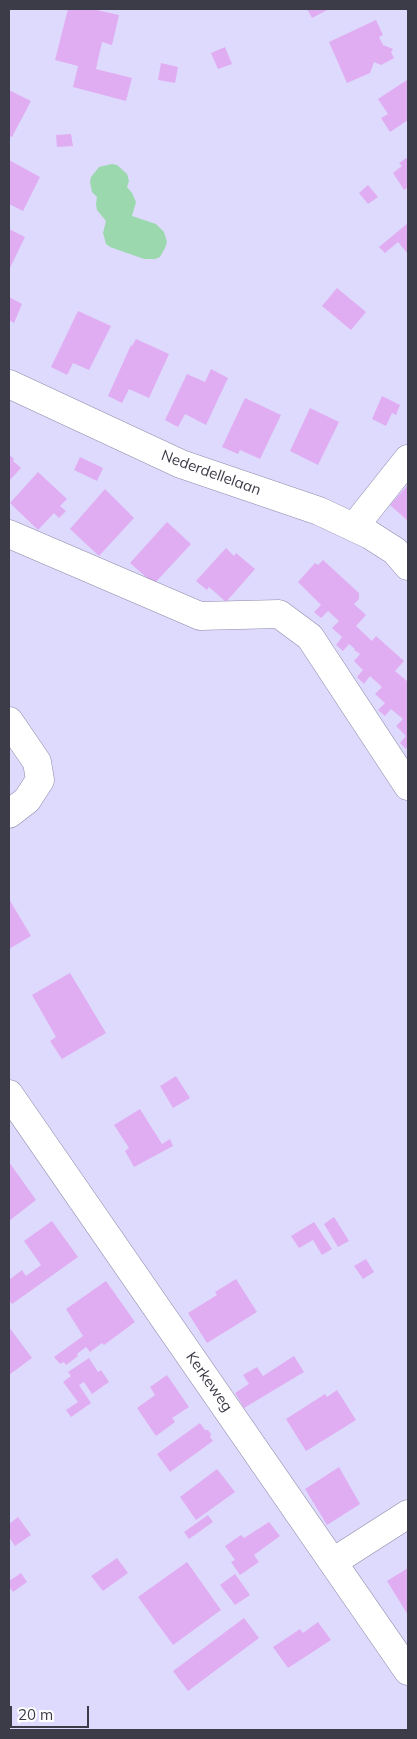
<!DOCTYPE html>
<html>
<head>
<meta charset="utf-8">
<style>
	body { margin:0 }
	#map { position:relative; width:417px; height:1739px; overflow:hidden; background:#dedafd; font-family:Mulish,sans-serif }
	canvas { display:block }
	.frame { position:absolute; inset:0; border:10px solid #3c3b48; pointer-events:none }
	.scale { position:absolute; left:10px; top:1706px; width:79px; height:22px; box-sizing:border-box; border:2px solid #3c3b48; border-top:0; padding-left:6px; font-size:15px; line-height:18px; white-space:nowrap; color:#3c3b48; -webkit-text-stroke:4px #fff; paint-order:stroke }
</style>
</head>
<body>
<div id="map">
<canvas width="417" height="1739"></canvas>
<div class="frame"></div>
<div class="scale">20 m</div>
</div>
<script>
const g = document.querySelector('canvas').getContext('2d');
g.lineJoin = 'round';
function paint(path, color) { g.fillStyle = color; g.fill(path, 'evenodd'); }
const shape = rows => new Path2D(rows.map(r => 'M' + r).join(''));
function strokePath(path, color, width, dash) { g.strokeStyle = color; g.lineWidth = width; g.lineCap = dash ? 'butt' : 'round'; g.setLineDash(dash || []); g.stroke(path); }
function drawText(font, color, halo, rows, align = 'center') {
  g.font = font + ' Mulish,sans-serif'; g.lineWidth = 4; g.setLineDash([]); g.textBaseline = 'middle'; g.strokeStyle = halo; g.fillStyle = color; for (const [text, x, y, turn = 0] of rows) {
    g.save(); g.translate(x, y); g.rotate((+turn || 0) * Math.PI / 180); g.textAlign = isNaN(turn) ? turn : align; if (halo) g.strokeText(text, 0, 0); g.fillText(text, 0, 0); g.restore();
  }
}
paint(shape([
	[112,164,117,165,127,174,129,181,127,187,132,193,136,202,132,216,156,224,164,232,167,242,165,248,160,257,155,259,144,259,110,247,106,244,103,233,106,221,97,210,96,204,97,197,92,192,90,182,91,177,99,167]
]), '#9bd8ad');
paint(shape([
	[68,9,92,9,119,15,112,45,102,42,96,69,132,78,126,101,73,87,78,66,55,60],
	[307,9,329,9,312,18],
	[376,20,383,35,379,37,383,45,393,49,391,52,394,58,381,65,374,62,370,73,347,83,329,42],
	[225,47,232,64,218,69,211,53],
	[161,63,178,67,175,83,158,80],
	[407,80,408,120,390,132,381,118,388,114,378,99],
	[9,90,31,101,12,137,9,136],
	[71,134,73,146,57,147,56,135],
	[408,157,408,187,404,190,393,173,402,166,399,163],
	[9,160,40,177,23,211,9,204],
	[368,185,378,197,368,204,359,193],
	[408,223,408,254,398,242,385,253,379,247],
	[9,229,25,237,9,270],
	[337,288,366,312,351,330,322,306],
	[9,297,22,304,14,323,9,320],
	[78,311,111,326,89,370,73,363,67,375,51,367],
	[136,339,169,354,149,398,129,389,122,403,108,396,131,345,132,346],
	[211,369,228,378,206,425,185,414,178,427,165,420,187,374,205,382],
	[382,396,400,405,396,415,392,413,386,426,372,419],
	[245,398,281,415,260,459,240,450,238,454,222,447],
	[310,408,339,422,318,465,290,451],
	[9,454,14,459,13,461,21,468,9,481],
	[80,457,103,468,97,481,74,470],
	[38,472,67,499,60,506,66,511,59,518,54,513,38,530,10,503],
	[408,485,408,521,390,505],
	[105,489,134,518,99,556,70,529],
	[167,522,191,544,154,584,130,563],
	[226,548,234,556,236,553,255,569,226,602,209,587,207,590,196,581],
	[323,560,359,593,359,599,354,604,366,615,356,626,372,641,376,636,404,661,395,671,407,681,408,679,408,746,406,749,400,743,406,736,396,726,403,719,391,709,385,716,378,710,385,703,375,694,382,687,370,676,364,684,357,677,363,670,354,661,360,654,354,650,355,649,349,644,343,651,336,645,342,637,332,628,339,621,328,611,321,618,314,612,321,605,298,582,315,563,318,565],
	[9,899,31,936,9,949],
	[70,973,106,1033,62,1059,50,1041,56,1037,32,995],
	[176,1076,190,1098,173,1108,160,1086],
	[140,1109,162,1144,170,1139,173,1146,134,1167,125,1151,129,1148,114,1125],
	[9,1162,36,1200,9,1221],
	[334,1217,349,1241,338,1247,324,1224],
	[52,1221,78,1257,12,1304,9,1300,9,1280,22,1270,26,1276,41,1265,24,1241],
	[314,1222,332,1249,322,1255,313,1240,299,1248,291,1236],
	[366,1259,374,1272,363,1279,354,1266],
	[236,1279,257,1312,207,1343,188,1313,217,1295,215,1292],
	[106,1281,135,1322,104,1345,102,1343,90,1352,86,1347,77,1354,78,1356,66,1365,64,1362,60,1364,54,1357,83,1336,66,1309],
	[9,1327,32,1358,9,1375],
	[294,1356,304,1372,244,1408,235,1393,249,1384,243,1375,257,1367,263,1376],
	[89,1358,98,1372,101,1370,109,1382,92,1394,84,1382,79,1385,91,1403,71,1417,66,1410,78,1402,63,1382,71,1376,68,1372],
	[167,1375,189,1407,172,1418,175,1422,156,1436,137,1408,155,1395,150,1387],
	[337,1390,356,1420,306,1451,286,1419,325,1394,327,1397],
	[200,1423,205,1430,208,1430,211,1434,210,1437,213,1441,170,1472,157,1454],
	[339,1467,360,1504,327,1525,305,1489],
	[217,1469,235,1492,196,1520,180,1497],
	[208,1515,213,1522,189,1539,184,1532],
	[18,1517,31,1535,15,1546,9,1537,9,1524],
	[269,1522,280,1536,254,1555,259,1562,240,1575,231,1562,235,1560,225,1546,241,1535,244,1538],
	[117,1558,128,1573,103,1591,91,1576],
	[187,1562,221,1610,173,1645,138,1597],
	[408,1568,408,1615,387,1581],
	[21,1573,27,1582,13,1592,9,1586,9,1581],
	[235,1574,250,1595,235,1605,220,1585],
	[244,1618,259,1638,188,1691,173,1671],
	[318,1622,331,1640,288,1668,273,1647,300,1629,303,1633]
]), '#e0adf2');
const minor = shape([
	[9,384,181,464,319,511,370,535,395,551,408,566],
	[354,527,408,459],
	[9,534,200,616,279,614,310,637,408,786],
	[9,721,37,762,40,780,27,800,9,814],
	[9,1094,408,1671],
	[333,1562,408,1514]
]);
strokePath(minor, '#8c89a9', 29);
strokePath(minor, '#fff', 28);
drawText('15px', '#3c3b48', '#fff', [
	["Nederdellelaan",211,473,20],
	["Kerkeweg",209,1382,55]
]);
</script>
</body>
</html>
